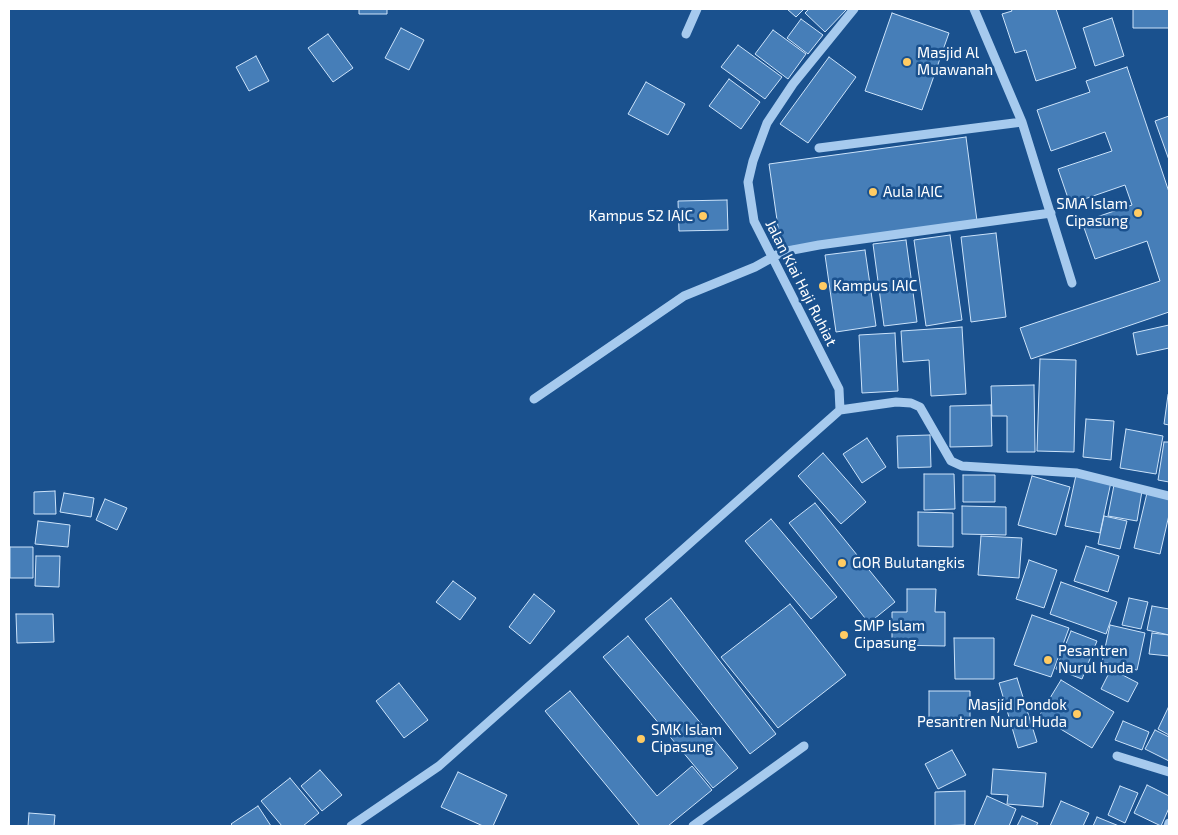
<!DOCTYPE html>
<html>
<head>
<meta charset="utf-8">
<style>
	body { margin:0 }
	#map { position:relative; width:1178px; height:835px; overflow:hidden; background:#1a518e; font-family:"Exo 2",sans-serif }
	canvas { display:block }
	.frame { position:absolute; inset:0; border:10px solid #fff; pointer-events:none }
</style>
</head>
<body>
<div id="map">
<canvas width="1178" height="835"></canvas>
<div class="frame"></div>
</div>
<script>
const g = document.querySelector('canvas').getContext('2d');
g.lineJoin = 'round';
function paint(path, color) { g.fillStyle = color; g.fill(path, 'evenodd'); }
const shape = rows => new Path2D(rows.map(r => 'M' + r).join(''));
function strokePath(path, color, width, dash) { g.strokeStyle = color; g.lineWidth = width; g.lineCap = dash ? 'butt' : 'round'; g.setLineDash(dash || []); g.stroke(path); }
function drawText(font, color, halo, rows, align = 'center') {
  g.font = font + ' "Exo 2",sans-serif'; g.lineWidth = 5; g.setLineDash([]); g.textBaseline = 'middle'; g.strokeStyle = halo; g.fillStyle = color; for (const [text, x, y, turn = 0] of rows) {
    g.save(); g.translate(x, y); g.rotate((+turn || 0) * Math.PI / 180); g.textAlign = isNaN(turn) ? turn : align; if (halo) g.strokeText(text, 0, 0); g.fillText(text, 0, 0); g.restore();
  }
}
const building = shape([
	[359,9,387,9,387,14,359,14,359,9],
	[787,9,804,9,796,17,787,9],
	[809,9,845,9,846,10,825,32,805,13,809,9],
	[1011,9,1056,9,1076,68,1036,81,1026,50,1015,53,1002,14,1012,11,1011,9],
	[1133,9,1169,9,1169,28,1133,28,1133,9],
	[892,13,949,33,922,110,865,91,892,13],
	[1112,18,1124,56,1095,66,1083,28,1112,18],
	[801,19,823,35,808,54,787,38,801,19],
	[401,28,424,40,409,70,385,58,401,28],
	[773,30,806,54,788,79,755,54,773,30],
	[328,34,353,68,333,82,308,48,328,34],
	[738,45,782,77,765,99,721,67,738,45],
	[256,56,269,81,249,91,236,67,256,56],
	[829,57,856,77,808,143,780,124,829,57],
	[1127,67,1169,192,1169,312,1031,359,1020,328,1160,281,1147,241,1095,259,1082,222,1132,205,1125,185,1070,204,1058,169,1112,151,1105,132,1051,151,1037,110,1090,92,1086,81,1127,67],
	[729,79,760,102,741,129,709,106,729,79],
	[646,82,685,104,668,135,628,114,646,82],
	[1169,116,1169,160,1155,121,1169,116],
	[966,137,977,221,781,248,769,164,966,137],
	[727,200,728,230,679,231,678,201,727,200],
	[996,233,1006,317,971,322,961,237,996,233],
	[950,235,962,320,926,326,914,240,950,235],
	[906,240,917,322,884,326,873,244,906,240],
	[865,250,876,326,836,332,825,255,865,250],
	[1169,325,1169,348,1137,355,1133,333,1169,325],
	[962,327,966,394,931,396,929,360,903,362,901,331,962,327],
	[895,333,898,391,862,393,859,335,895,333],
	[1040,359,1076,360,1074,452,1037,451,1040,359],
	[1034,385,1035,452,1007,452,1007,416,992,416,991,386,1034,385],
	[1168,395,1169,396,1169,425,1164,424,1168,395],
	[991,405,992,446,950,447,950,406,991,405],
	[1086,419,1114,421,1111,460,1083,457,1086,419],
	[1126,429,1163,436,1156,474,1120,468,1126,429],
	[930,435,931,467,898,468,897,436,930,435],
	[867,438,886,467,862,483,843,454,867,438],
	[1164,442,1169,442,1169,482,1158,480,1164,442],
	[823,453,866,502,841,524,798,476,823,453],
	[924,474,954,474,955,509,924,510,924,474],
	[963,475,995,475,995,502,963,502,963,475],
	[1076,475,1111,482,1100,533,1065,526,1076,475],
	[1032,476,1070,487,1056,535,1018,525,1032,476],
	[1114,485,1142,491,1137,521,1108,516,1114,485],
	[55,491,56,514,34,514,34,492,55,491],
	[64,493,94,498,91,517,60,512,64,493],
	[1147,493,1169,499,1169,515,1160,554,1134,548,1147,493],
	[105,499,127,508,117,530,96,520,105,499],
	[815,503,895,602,869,623,789,523,815,503],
	[962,506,1006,507,1006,535,962,534,962,506],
	[918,512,953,513,953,547,918,546,918,512],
	[1104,516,1127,521,1120,549,1098,544,1104,516],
	[771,519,837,597,811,619,745,541,771,519],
	[38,521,70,525,68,547,35,544,38,521],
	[981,536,1022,538,1019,578,978,575,981,536],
	[1086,546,1119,556,1108,592,1074,581,1086,546],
	[10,547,33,547,33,578,10,578,10,547],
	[36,556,60,556,59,587,35,586,36,556],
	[1029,560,1057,570,1044,608,1016,599,1029,560],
	[453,581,476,598,460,620,436,602,453,581],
	[1061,582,1117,602,1106,634,1050,614,1061,582],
	[907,589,936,589,935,612,945,612,945,646,892,645,892,612,907,612,907,589],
	[534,594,555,611,530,644,509,627,534,594],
	[671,598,776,734,750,754,645,619,671,598],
	[1129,598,1148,602,1141,629,1122,625,1129,598],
	[790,604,846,675,778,728,721,657,790,604],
	[1152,606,1169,609,1169,635,1147,630,1152,606],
	[16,614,53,614,54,642,17,643,16,614],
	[1032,615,1069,628,1051,677,1014,665,1032,615],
	[1110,625,1145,633,1137,670,1102,662,1110,625],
	[1071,631,1097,641,1082,679,1056,669,1071,631],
	[1152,633,1169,635,1169,656,1149,654,1152,633],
	[628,636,738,768,713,788,603,657,628,636],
	[954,638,994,638,994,679,955,679,954,638],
	[1111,669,1138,683,1128,702,1101,689,1111,669],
	[1017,678,1037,742,1018,748,999,683,1017,678],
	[1061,680,1114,712,1092,748,1039,716,1061,680],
	[399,683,428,720,404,738,376,701,399,683],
	[570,691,657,796,692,766,712,790,668,826,640,826,545,711,570,691],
	[929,691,970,691,970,719,929,719,929,691],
	[1169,706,1169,735,1158,729,1169,706],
	[1123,721,1149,732,1142,750,1115,740,1123,721],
	[1155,730,1169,737,1169,761,1145,749,1155,730],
	[952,750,966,775,938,789,925,764,952,750],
	[993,769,1046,773,1043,807,1007,804,1008,795,991,794,993,769],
	[320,770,342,795,322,811,301,786,320,770],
	[458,772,507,795,493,826,483,826,441,807,458,772],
	[290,778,319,813,303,826,282,826,261,801,290,778],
	[1147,785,1169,796,1169,808,1161,826,1134,813,1147,785],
	[1120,786,1138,793,1125,823,1108,815,1120,786],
	[965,791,965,825,935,826,935,792,965,791],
	[987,796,1016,809,1009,826,974,826,987,796],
	[1061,801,1089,813,1083,826,1050,826,1061,801],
	[258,806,271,826,233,826,231,824,258,806],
	[29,813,55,815,54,826,28,826,29,813],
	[1022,816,1038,823,1036,826,1017,826,1022,816],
	[1097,817,1119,826,1093,826,1097,817]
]);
paint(building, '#467eb8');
strokePath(building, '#cce3fa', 1);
strokePath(shape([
	[974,9,1022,122,1072,283],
	[686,34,697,9],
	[819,148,1022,122],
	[534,399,684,296,755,267,782,252,819,245,1051,213],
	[840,410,896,402,911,403,920,407,951,461,962,466,1077,473,1169,496],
	[1117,756,1169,772],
	[351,826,439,766,840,410,839,389,754,221,748,182,753,161,767,123,793,84,854,9],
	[693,826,804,746],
	[1168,826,1169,823]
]), '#a6caee', 9);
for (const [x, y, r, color] of [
	[907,62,5,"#ffcb63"],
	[873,192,5,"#ffcb63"],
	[1138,213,5,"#ffcb63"],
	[703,216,5,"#ffcb63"],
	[823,286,5,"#ffcb63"],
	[842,563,5,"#ffcb63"],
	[844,635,5,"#ffcb63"],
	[1048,660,5,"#ffcb63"],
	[1077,714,5,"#ffcb63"],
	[641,739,5,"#ffcb63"]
]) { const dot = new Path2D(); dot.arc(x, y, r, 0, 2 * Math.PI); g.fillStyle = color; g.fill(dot); strokePath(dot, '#1a518e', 2); }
drawText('15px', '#fff', '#1a518e', [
	["Masjid Al",917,53],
	["Muawanah",917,70],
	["Aula IAIC",883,192],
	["SMA Islam",1128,204,"right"],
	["Cipasung",1128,221,"right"],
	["Kampus S2 IAIC",693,216,"right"],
	["Kampus IAIC",833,286],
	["GOR Bulutangkis",852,563],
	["SMP Islam",854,626],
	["Cipasung",854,643],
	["Pesantren",1058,651],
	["Nurul huda",1058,668],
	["Masjid Pondok",1067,705,"right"],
	["Pesantren Nurul Huda",1067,722,"right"],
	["SMK Islam",651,730],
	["Cipasung",651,747]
], 'left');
drawText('15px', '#fff', '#1a518e', [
	["Jalan Kiai Haji Ruhiat",801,283,63]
]);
</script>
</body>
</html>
